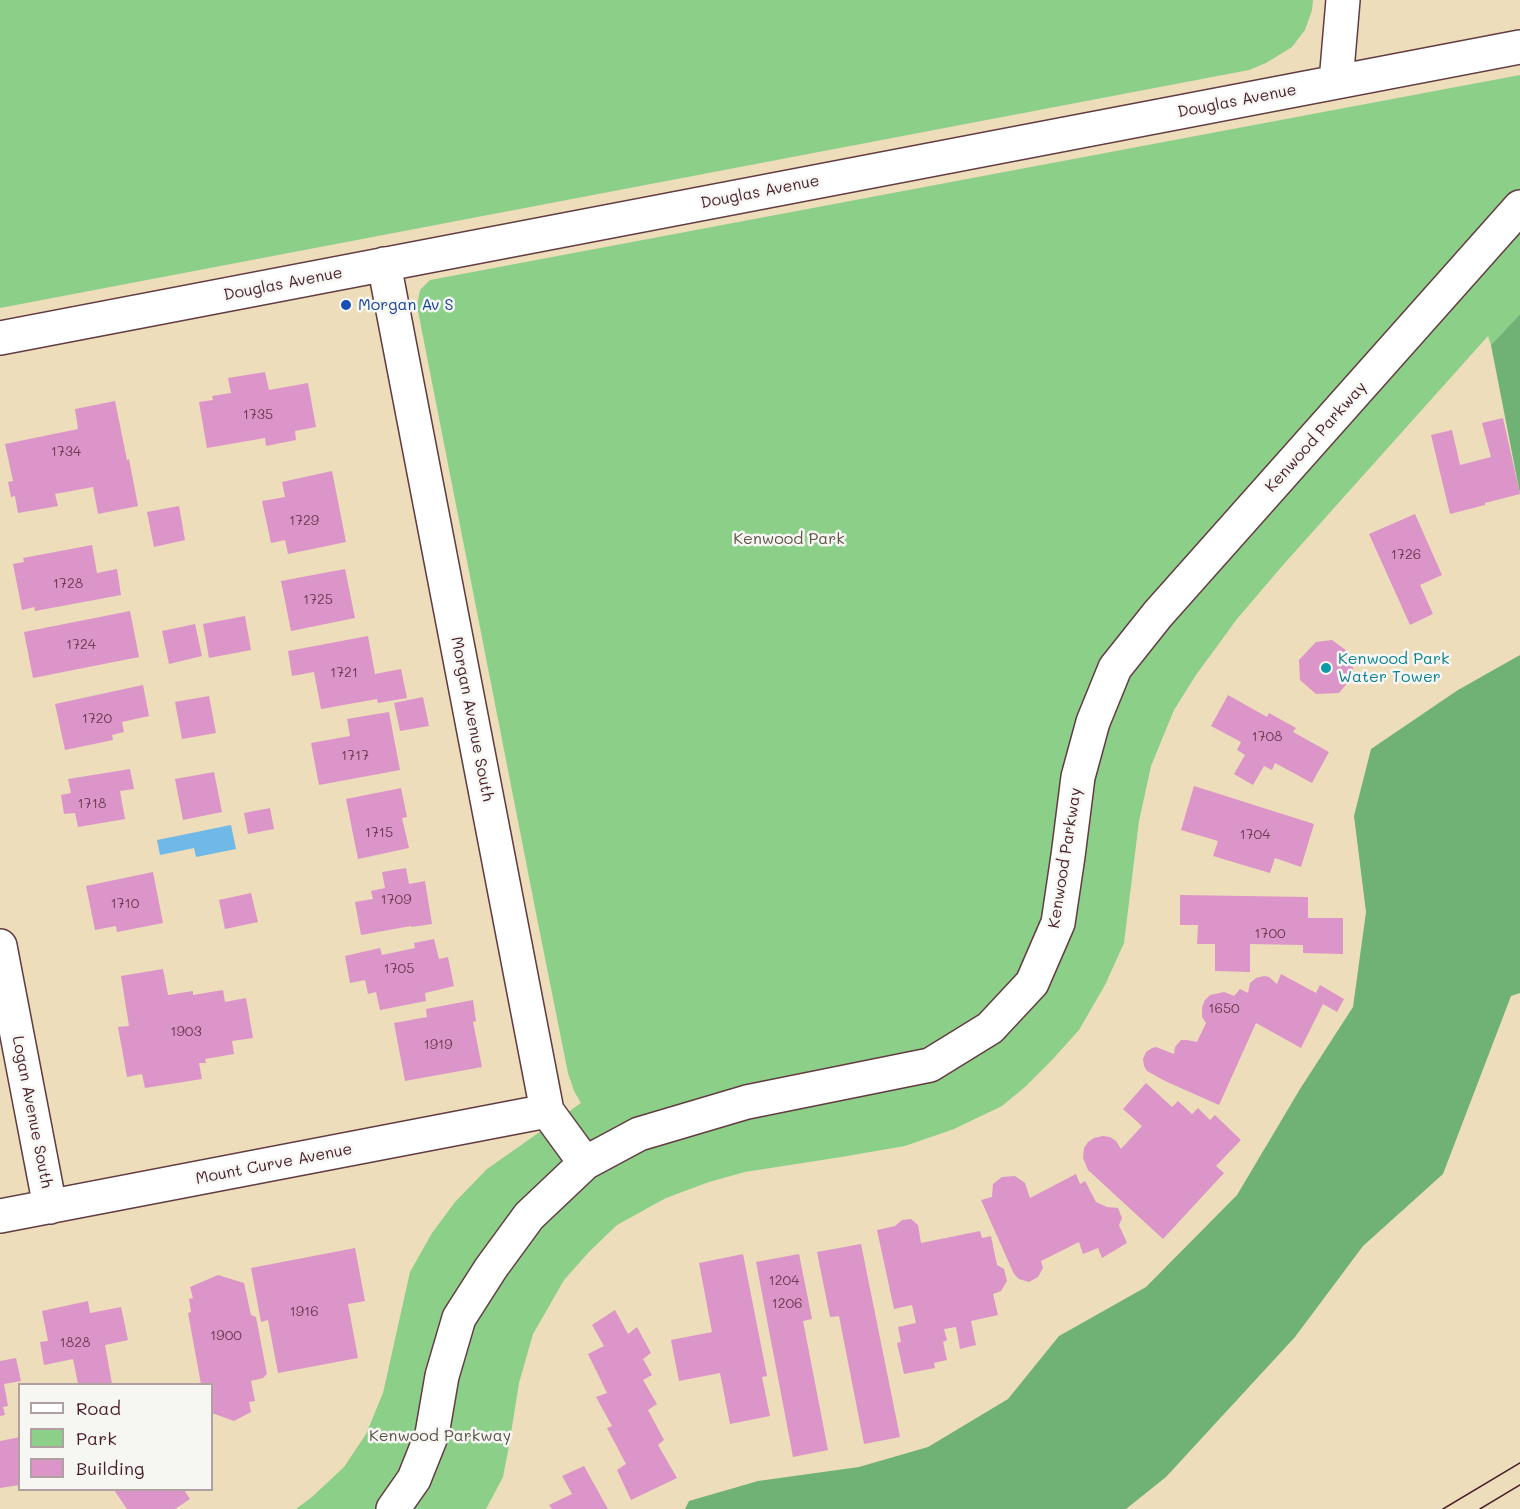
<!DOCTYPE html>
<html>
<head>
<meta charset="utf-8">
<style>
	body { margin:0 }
	#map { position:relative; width:1520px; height:1509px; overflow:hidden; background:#edddbb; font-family:Mali,sans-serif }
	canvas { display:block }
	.legend { position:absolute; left:18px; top:1383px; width:195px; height:108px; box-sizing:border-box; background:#f6f6f2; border:2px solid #b1a0a2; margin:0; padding:8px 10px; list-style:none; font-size:18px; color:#4a1f2b }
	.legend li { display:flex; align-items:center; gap:12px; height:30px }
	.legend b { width:30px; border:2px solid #b1a0a2 }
</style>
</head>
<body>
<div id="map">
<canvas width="1520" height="1509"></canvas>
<ul class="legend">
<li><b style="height:8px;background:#fff"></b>Road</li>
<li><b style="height:16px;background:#8bcf89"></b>Park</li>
<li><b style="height:16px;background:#db95c8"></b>Building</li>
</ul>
</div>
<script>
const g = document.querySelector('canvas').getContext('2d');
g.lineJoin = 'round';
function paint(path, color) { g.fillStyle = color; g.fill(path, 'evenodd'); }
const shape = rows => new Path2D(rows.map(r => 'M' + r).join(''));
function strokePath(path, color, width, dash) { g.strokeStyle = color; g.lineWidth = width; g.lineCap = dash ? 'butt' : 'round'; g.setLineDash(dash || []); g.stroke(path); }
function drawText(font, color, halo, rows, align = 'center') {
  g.font = font + ' Mali,sans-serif'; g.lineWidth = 5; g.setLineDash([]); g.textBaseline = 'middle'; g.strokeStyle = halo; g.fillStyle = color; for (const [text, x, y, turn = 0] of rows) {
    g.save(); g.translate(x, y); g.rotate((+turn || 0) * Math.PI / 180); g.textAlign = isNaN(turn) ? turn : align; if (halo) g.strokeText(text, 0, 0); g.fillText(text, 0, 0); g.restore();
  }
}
paint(shape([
	[0,0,1313,0,1312,10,1305,30,1292,47,1266,63,1249,70,0,308],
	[1520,75,1520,314,1491,345,1488,336,1283,565,1237,619,1196,675,1174,710,1151,766,1139,821,1124,943,1105,985,1079,1030,1052,1060,1025,1087,1002,1106,954,1129,905,1146,841,1157,745,1172,709,1182,666,1198,617,1225,589,1252,564,1280,533,1334,519,1383,509,1446,503,1477,486,1509,296,1509,312,1497,344,1467,366,1434,383,1393,410,1272,432,1233,455,1202,487,1169,581,1103,574,1091,568,1073,536,913,417,306,420,290,430,280]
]), '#8bcf89');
paint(shape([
	[1520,314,1520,494,1491,345],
	[1520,655,1520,993,1511,996,1443,1174,1363,1246,1295,1337,1166,1477,1126,1509,685,1509,689,1501,758,1481,859,1467,928,1447,1008,1399,1059,1336,1146,1287,1237,1195,1300,1089,1353,1007,1366,912,1354,816,1371,749,1458,690]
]), '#70b275');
paint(shape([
	[231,825,236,849,196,857,194,848,160,855,157,840]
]), '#6fb8e7');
paint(shape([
	[265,372,269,390,308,383,316,427,295,431,296,440,266,446,265,438,207,448,199,402,213,400,212,396,231,393,228,378],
	[115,401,127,460,129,459,138,506,98,514,93,487,55,494,58,506,18,513,15,496,11,497,8,482,13,481,5,444,78,429,75,409],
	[1503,418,1520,494,1485,503,1485,505,1450,514,1431,435,1452,430,1460,465,1491,457,1482,423],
	[332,471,346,542,288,554,285,540,271,543,262,501,285,497,282,482],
	[179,506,185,540,154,547,147,512],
	[1415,514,1442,575,1420,585,1433,614,1410,625,1369,534],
	[92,545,97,573,117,569,121,595,35,611,34,607,22,610,13,564,24,562,23,558],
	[345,569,355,618,291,631,281,581],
	[130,611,139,657,33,678,24,632],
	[245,616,251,650,209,658,203,624],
	[195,624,202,656,169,664,162,631],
	[368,636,375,674,401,669,407,698,378,703,377,699,321,709,314,672,292,676,288,651],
	[1332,640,1351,654,1354,675,1339,693,1316,694,1300,680,1299,660,1316,642],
	[143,685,149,716,122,722,124,732,112,735,113,740,65,750,55,704],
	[1228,695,1267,717,1269,713,1296,728,1293,732,1329,752,1312,783,1275,763,1272,770,1264,766,1253,785,1234,774,1245,755,1237,750,1241,742,1211,726],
	[209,696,216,733,182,739,175,702],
	[423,697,429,726,400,731,394,703],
	[389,712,400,770,319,785,311,743,350,736,347,719],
	[130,769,134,789,120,791,125,819,78,827,75,813,64,814,61,795,71,793,68,779],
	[214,772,222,812,183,820,175,779],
	[1194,786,1314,824,1301,867,1275,858,1270,873,1213,856,1218,841,1181,830],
	[401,788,407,817,402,818,409,848,358,859,346,799],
	[270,808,274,829,248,834,244,813],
	[406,868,409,884,425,881,432,924,411,927,411,926,361,935,355,902,373,899,371,891,385,888,382,872],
	[153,872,163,923,117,932,116,926,95,930,86,886],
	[251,893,258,922,225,929,219,900],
	[1180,895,1308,897,1308,918,1343,918,1343,954,1303,953,1303,945,1250,944,1250,972,1215,971,1215,944,1197,944,1198,925,1180,925],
	[434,939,439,959,448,957,454,986,425,993,426,1001,380,1010,376,992,368,994,365,980,350,983,345,956,380,948,382,955,415,948,414,943],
	[163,969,168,995,193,991,193,995,223,990,225,1002,246,998,253,1038,232,1041,234,1054,205,1059,206,1063,199,1063,202,1079,145,1088,142,1074,127,1077,118,1027,129,1026,121,976],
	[1281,974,1316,993,1320,985,1344,999,1337,1012,1323,1004,1301,1048,1256,1023,1219,1105,1165,1081,1147,1071,1144,1066,1143,1059,1146,1052,1152,1048,1156,1047,1174,1054,1175,1047,1181,1040,1187,1040,1197,1042,1206,1023,1202,1017,1202,1007,1205,1000,1210,995,1224,992,1234,996,1240,989,1248,993,1250,983,1256,978,1264,976,1269,977,1277,984],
	[473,1000,476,1021,473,1022,482,1067,405,1081,394,1023,427,1017,426,1009],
	[1146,1083,1172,1107,1178,1101,1192,1114,1198,1108,1210,1120,1215,1115,1241,1140,1216,1166,1224,1173,1163,1239,1088,1170,1083,1158,1084,1148,1088,1142,1094,1138,1103,1136,1110,1137,1116,1141,1121,1149,1142,1126,1123,1109],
	[1076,1174,1080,1184,1085,1181,1096,1202,1107,1207,1118,1208,1122,1218,1119,1225,1127,1243,1102,1258,1098,1248,1083,1254,1079,1242,1041,1261,1043,1268,1038,1277,1029,1282,1019,1279,1014,1274,981,1200,992,1197,993,1184,1002,1177,1015,1176,1025,1183,1030,1198],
	[911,1219,918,1225,921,1243,980,1231,982,1238,991,1236,997,1265,1004,1269,1007,1281,1001,1291,993,1294,998,1315,971,1321,976,1345,960,1349,956,1327,944,1329,947,1340,943,1342,947,1360,934,1363,935,1368,904,1374,897,1343,901,1342,898,1327,916,1323,912,1305,894,1309,877,1230,895,1226,902,1220],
	[861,1244,900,1437,864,1444,839,1316,830,1317,817,1252],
	[355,1248,365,1301,348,1304,358,1358,278,1373,268,1320,261,1322,251,1268],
	[743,1254,767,1376,762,1377,770,1416,730,1424,720,1373,679,1381,671,1340,712,1332,699,1263],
	[799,1254,812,1319,803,1321,828,1450,793,1457,756,1262],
	[218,1275,244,1283,251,1315,256,1317,267,1374,263,1378,251,1381,255,1401,249,1402,251,1412,234,1421,212,1413,212,1384,201,1384,188,1313,191,1312,189,1299,193,1298,190,1287],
	[88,1301,90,1313,121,1307,128,1340,105,1345,112,1384,78,1384,73,1359,44,1365,40,1342,48,1341,42,1311],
	[615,1310,628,1334,637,1327,651,1353,643,1359,652,1375,643,1380,657,1404,648,1410,664,1440,658,1445,677,1478,631,1500,617,1470,626,1464,607,1428,612,1426,596,1397,607,1393,588,1354,604,1346,592,1325],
	[16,1358,21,1381,4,1384,8,1406,3,1407,5,1415,0,1416,0,1361],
	[20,1437,20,1485,0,1488,0,1441],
	[584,1466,608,1509,552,1509,549,1505,572,1494,562,1476],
	[114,1490,184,1490,190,1499,175,1509,127,1509]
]), '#db95c8');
const minor = shape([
	[1336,82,1343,0],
	[384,264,547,1111,585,1163],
	[0,338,1520,47],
	[0,946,50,1207],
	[0,1216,547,1111],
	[393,1509,414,1479,432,1434,442,1376,459,1318,491,1268,529,1216,585,1163,639,1134,747,1102,930,1065,990,1028,1032,983,1058,923,1068,856,1078,777,1093,722,1115,668,1158,614,1520,207]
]);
strokePath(minor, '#623c41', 36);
strokePath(minor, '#fff', 33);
strokePath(shape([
	[1443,1509,1520,1463],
	[1480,1509,1520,1485]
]), '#4a1f2b', 1.5);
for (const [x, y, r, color] of [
	[346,305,6,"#1a4fb4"],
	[1326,668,6,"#0f9aa8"]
]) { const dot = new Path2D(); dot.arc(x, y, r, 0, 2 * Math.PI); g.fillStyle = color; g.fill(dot); strokePath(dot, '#f6f6f2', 2); }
drawText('14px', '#6e3c52', null, [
	["1735",258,415],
	["1734",66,452],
	["1729",304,521],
	["1726",1406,555],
	["1728",68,584],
	["1725",318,600],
	["1724",81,645],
	["1721",344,673],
	["1720",97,719],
	["1708",1267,737],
	["1717",355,756],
	["1718",92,804],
	["1715",379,833],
	["1704",1255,835],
	["1709",396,900],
	["1710",125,904],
	["1700",1270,934],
	["1705",399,969],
	["1650",1224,1009],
	["1903",186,1032],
	["1919",438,1045],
	["1204",784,1281],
	["1206",787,1304],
	["1916",304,1312],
	["1900",226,1336],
	["1828",75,1343]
]);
drawText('16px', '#4a1f2b', '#f6f6f2', [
	["Douglas Avenue",1237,101,-11],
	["Douglas Avenue",760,192,-11],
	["Douglas Avenue",283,284,-11],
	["Kenwood Parkway",1316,437,-48],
	["Morgan Avenue South",472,719,79],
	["Kenwood Parkway",1065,858,-81],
	["Logan Avenue South",32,1112,79],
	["Mount Curve Avenue",274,1164,-11]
]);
drawText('16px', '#164399', '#f6f6f2', [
	["Morgan Av S",358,305]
], 'left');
drawText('16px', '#5e5447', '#f6f6f2', [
	["Kenwood Park",789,539],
	["Kenwood Parkway",440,1436]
]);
drawText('16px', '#0d838f', '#f6f6f2', [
	["Kenwood Park",1338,659],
	["Water Tower",1338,677]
], 'left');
</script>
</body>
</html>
